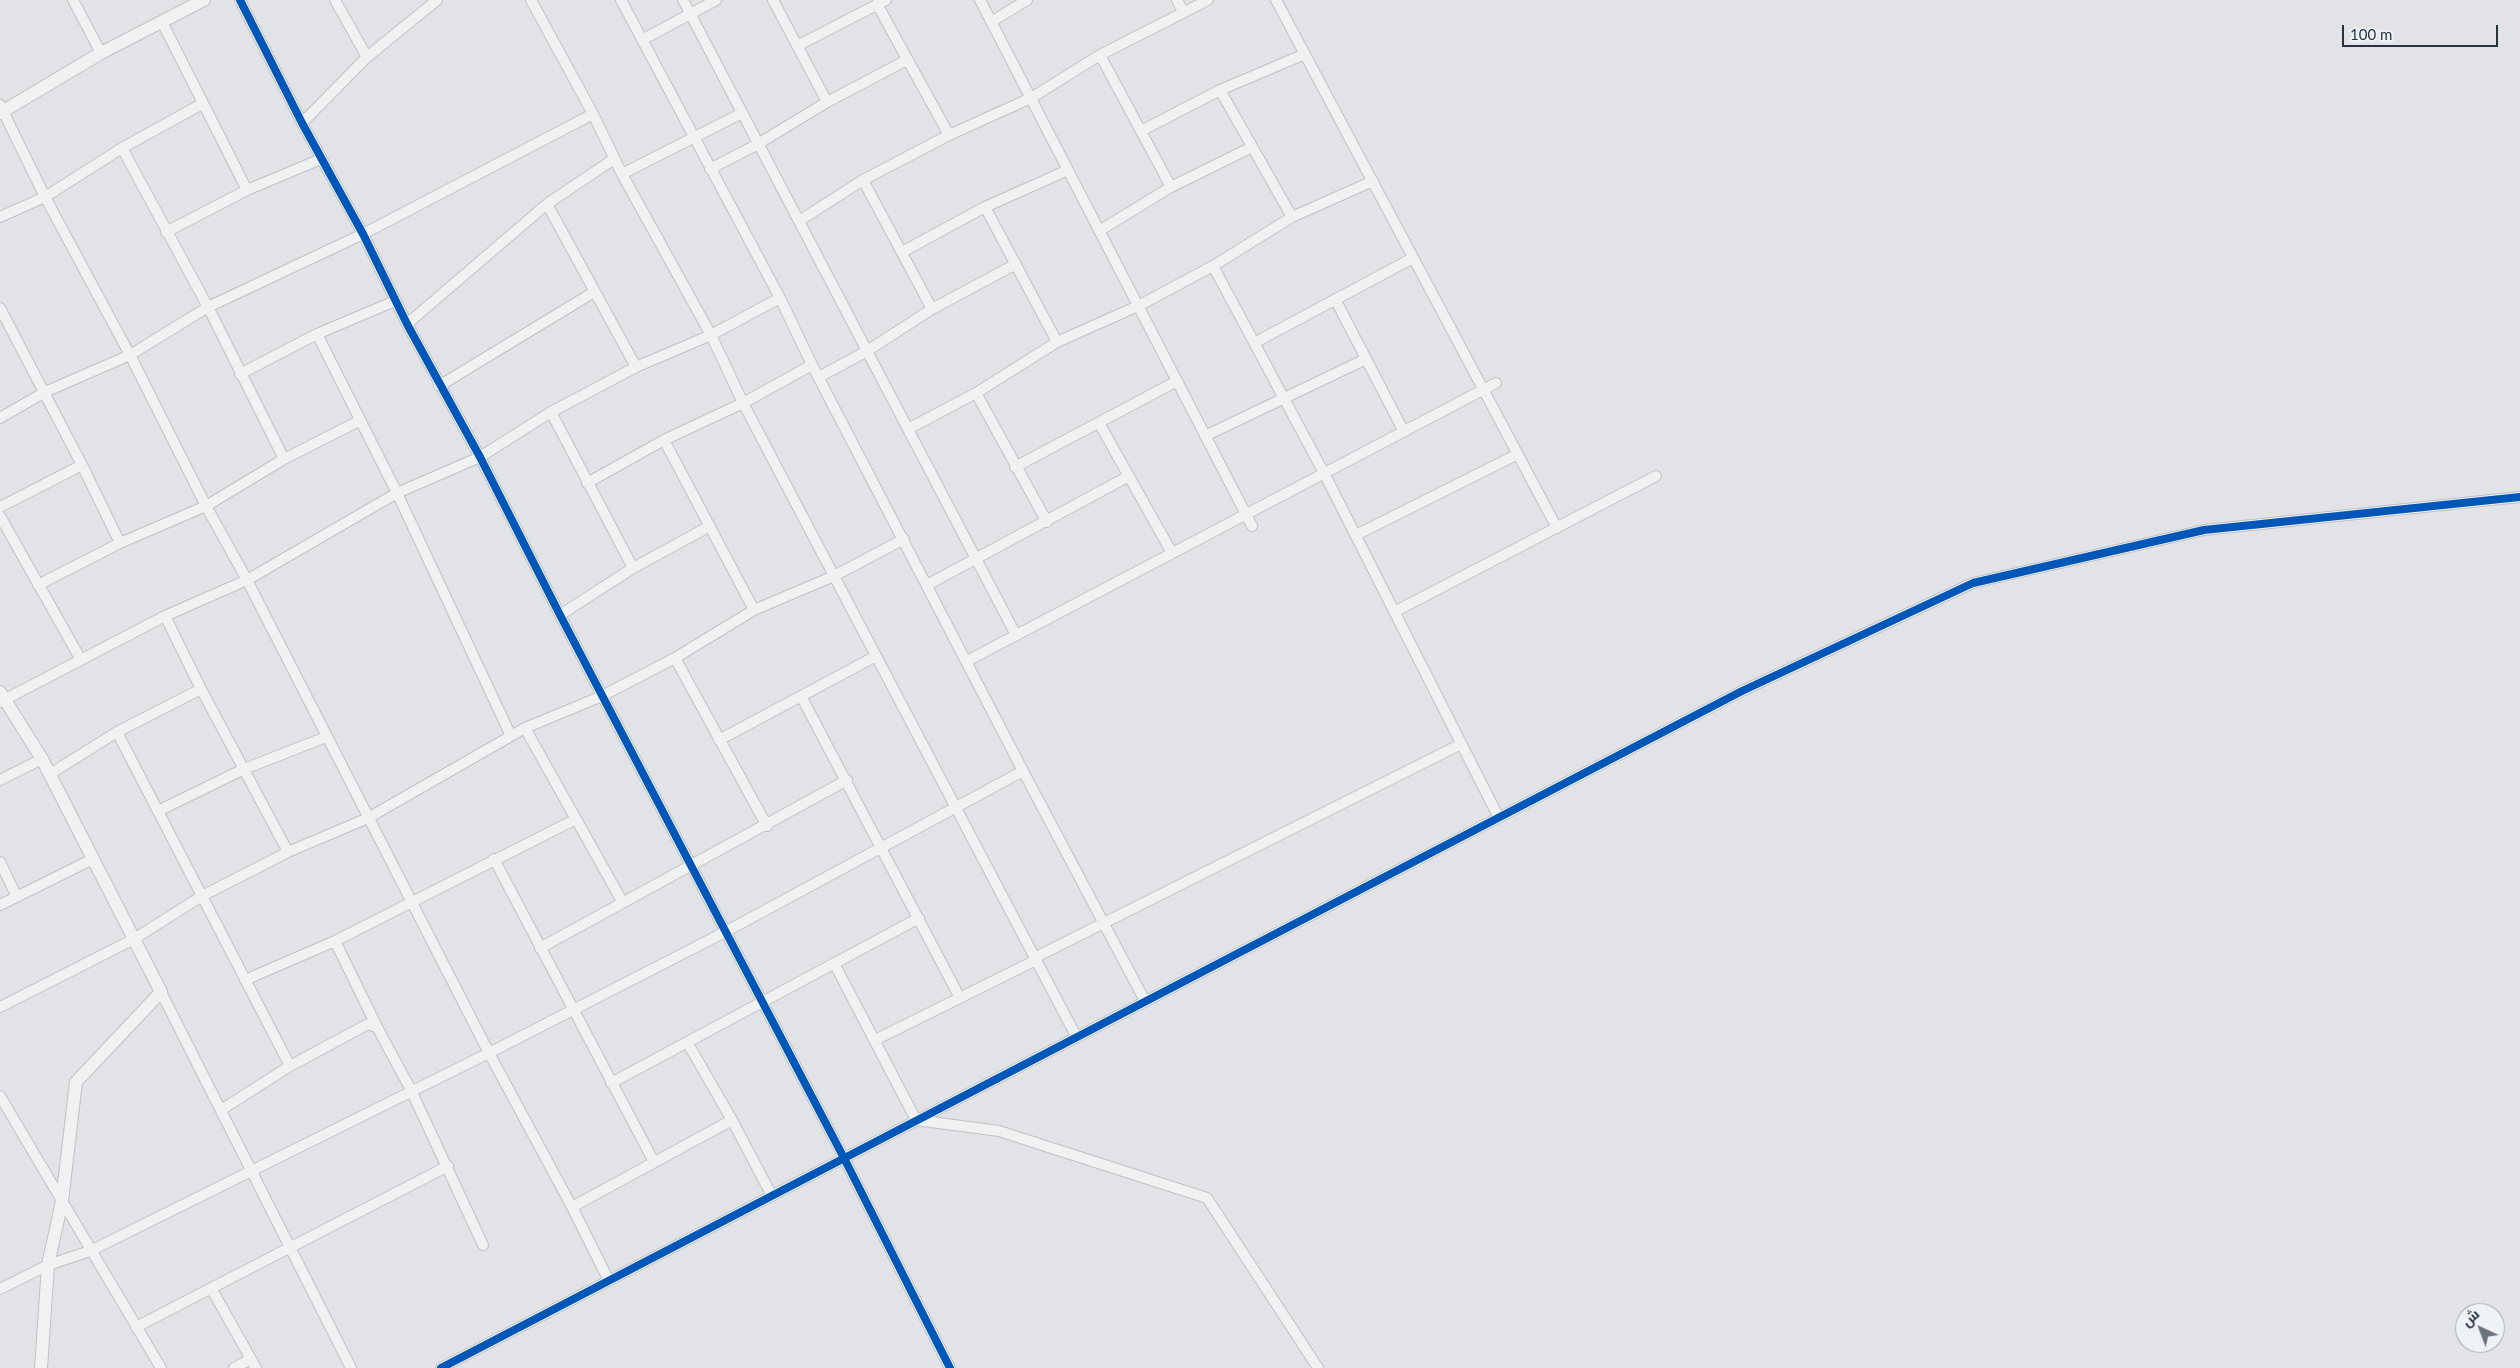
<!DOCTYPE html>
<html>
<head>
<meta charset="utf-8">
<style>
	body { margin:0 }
	#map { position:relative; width:2520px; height:1368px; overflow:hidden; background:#e1e3e6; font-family:Lato,Cairo,sans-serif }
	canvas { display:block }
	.north { position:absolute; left:2455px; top:1303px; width:50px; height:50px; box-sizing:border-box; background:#eef2f6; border:1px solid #9fa6ad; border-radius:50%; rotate:317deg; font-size:14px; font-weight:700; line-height:20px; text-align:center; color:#28333f }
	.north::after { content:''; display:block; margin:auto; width:18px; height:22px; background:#697179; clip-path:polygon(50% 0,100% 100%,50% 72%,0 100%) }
	.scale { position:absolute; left:2342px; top:25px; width:156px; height:22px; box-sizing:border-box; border:2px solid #28333f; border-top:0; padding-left:6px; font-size:15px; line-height:18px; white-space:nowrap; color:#28333f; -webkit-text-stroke:4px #eef2f6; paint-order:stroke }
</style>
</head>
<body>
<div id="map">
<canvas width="2520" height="1368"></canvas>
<div class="north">ش</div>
<div class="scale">100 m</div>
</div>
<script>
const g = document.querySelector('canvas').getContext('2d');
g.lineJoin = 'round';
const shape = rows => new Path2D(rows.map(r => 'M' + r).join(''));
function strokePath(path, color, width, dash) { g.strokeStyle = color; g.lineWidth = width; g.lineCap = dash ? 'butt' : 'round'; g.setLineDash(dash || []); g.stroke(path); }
const minor = shape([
	[73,0,101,53],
	[240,0,302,123,363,234,407,324,480,457,560,615,844,1158,950,1368],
	[335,0,367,57],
	[531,0,593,114,622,174,711,335,743,403,1076,1036],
	[621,0,780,298,812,365,1023,771,1145,1001],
	[683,0,1016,635],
	[773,0,827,102],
	[980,0,1252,526],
	[1177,0,1183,11],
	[1276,0,1557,528],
	[877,4,949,135],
	[162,22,247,190],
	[991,22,1027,0],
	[642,40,716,0],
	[797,46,886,0],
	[1100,55,1171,187],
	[1220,90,1292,217],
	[0,105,45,197,130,355,206,506,247,580,489,1053,572,1207,609,1281],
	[302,123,367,57,437,0],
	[1141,131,1220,90,1305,54],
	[122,148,208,307,284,459],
	[710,169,758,144,827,102,907,60],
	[622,174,742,113],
	[863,180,932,309],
	[547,204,636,367],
	[985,207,1057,342],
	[0,217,45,197,122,148,202,104],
	[799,221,863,180,949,135,1031,98,1100,55,1208,0],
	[1099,231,1171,187,1252,147],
	[166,232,247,190,321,159],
	[902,252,985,207,1068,170],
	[1213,266,1324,473,1499,818],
	[1335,299,1404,432],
	[0,308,82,465,120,543],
	[407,324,547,204,614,159],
	[317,334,397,493,511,736],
	[1254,343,1413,258],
	[240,374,317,334,395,301],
	[819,377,867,351,932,309,1016,264],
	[439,386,594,292],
	[976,393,1047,522],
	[551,412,633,568],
	[0,418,45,392,130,355,208,307,363,234,593,114],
	[1099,423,1172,553],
	[908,429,976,393,1057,342,1138,306,1213,266,1292,217,1373,181],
	[1205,436,1366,359],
	[664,440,754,610],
	[1015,467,1177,381],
	[587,483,664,440,743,403,812,365],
	[0,507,82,465],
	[0,516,81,660],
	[1356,535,1518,454],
	[38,585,120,543,206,506,284,459,359,421],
	[927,585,1129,476],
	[1394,612,1656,476],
	[560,615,633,568,710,526],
	[165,616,201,689,288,852],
	[675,658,767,826],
	[967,661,1496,383],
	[801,696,960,998],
	[0,702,165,616,247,580,397,493,480,457,551,412,636,367,711,335,780,298],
	[525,728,623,903],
	[117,732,290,1066],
	[719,740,876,656],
	[50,774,117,732,201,689],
	[0,780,42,759],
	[158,811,244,769,326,737],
	[494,859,654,1162],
	[0,862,17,897],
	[0,905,93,859],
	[335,941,377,1027,411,1090,483,1245],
	[540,948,847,780],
	[1034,958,1461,744],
	[834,963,916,1120,999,1131,1207,1198,1318,1368],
	[245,980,335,941,576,819],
	[161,992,351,1368],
	[0,1007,134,939,202,896,288,852,368,818,525,728,602,696,675,658,754,610,834,576,904,539],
	[875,1040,1036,960],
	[687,1042,732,1120,772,1196],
	[611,1083,919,918],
	[0,1096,161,1368],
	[221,1110,290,1066,368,1024,377,1027],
	[572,1207,732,1120],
	[211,1288,256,1368],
	[0,1289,48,1265,90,1251,489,1053,725,932,1023,771],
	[136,1327,448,1166],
	[234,1368,251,1359],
	[441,1368,1742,691,1973,583,2204,530,2520,497]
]);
const tertiary = shape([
	[0,113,101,53,204,0],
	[0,692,42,759,161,992,76,1082,62,1201,48,1265,41,1368]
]);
strokePath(minor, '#bfc1c4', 12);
strokePath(tertiary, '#bfc1c4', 14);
strokePath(minor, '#f0f1f3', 10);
strokePath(tertiary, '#f0f1f3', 12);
strokePath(shape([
	[240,0,302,123,363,234,407,324,480,457,560,615,844,1158,950,1368],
	[441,1368,1742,691,1973,583,2204,530,2520,497]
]), '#0057b8', 8);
</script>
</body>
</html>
